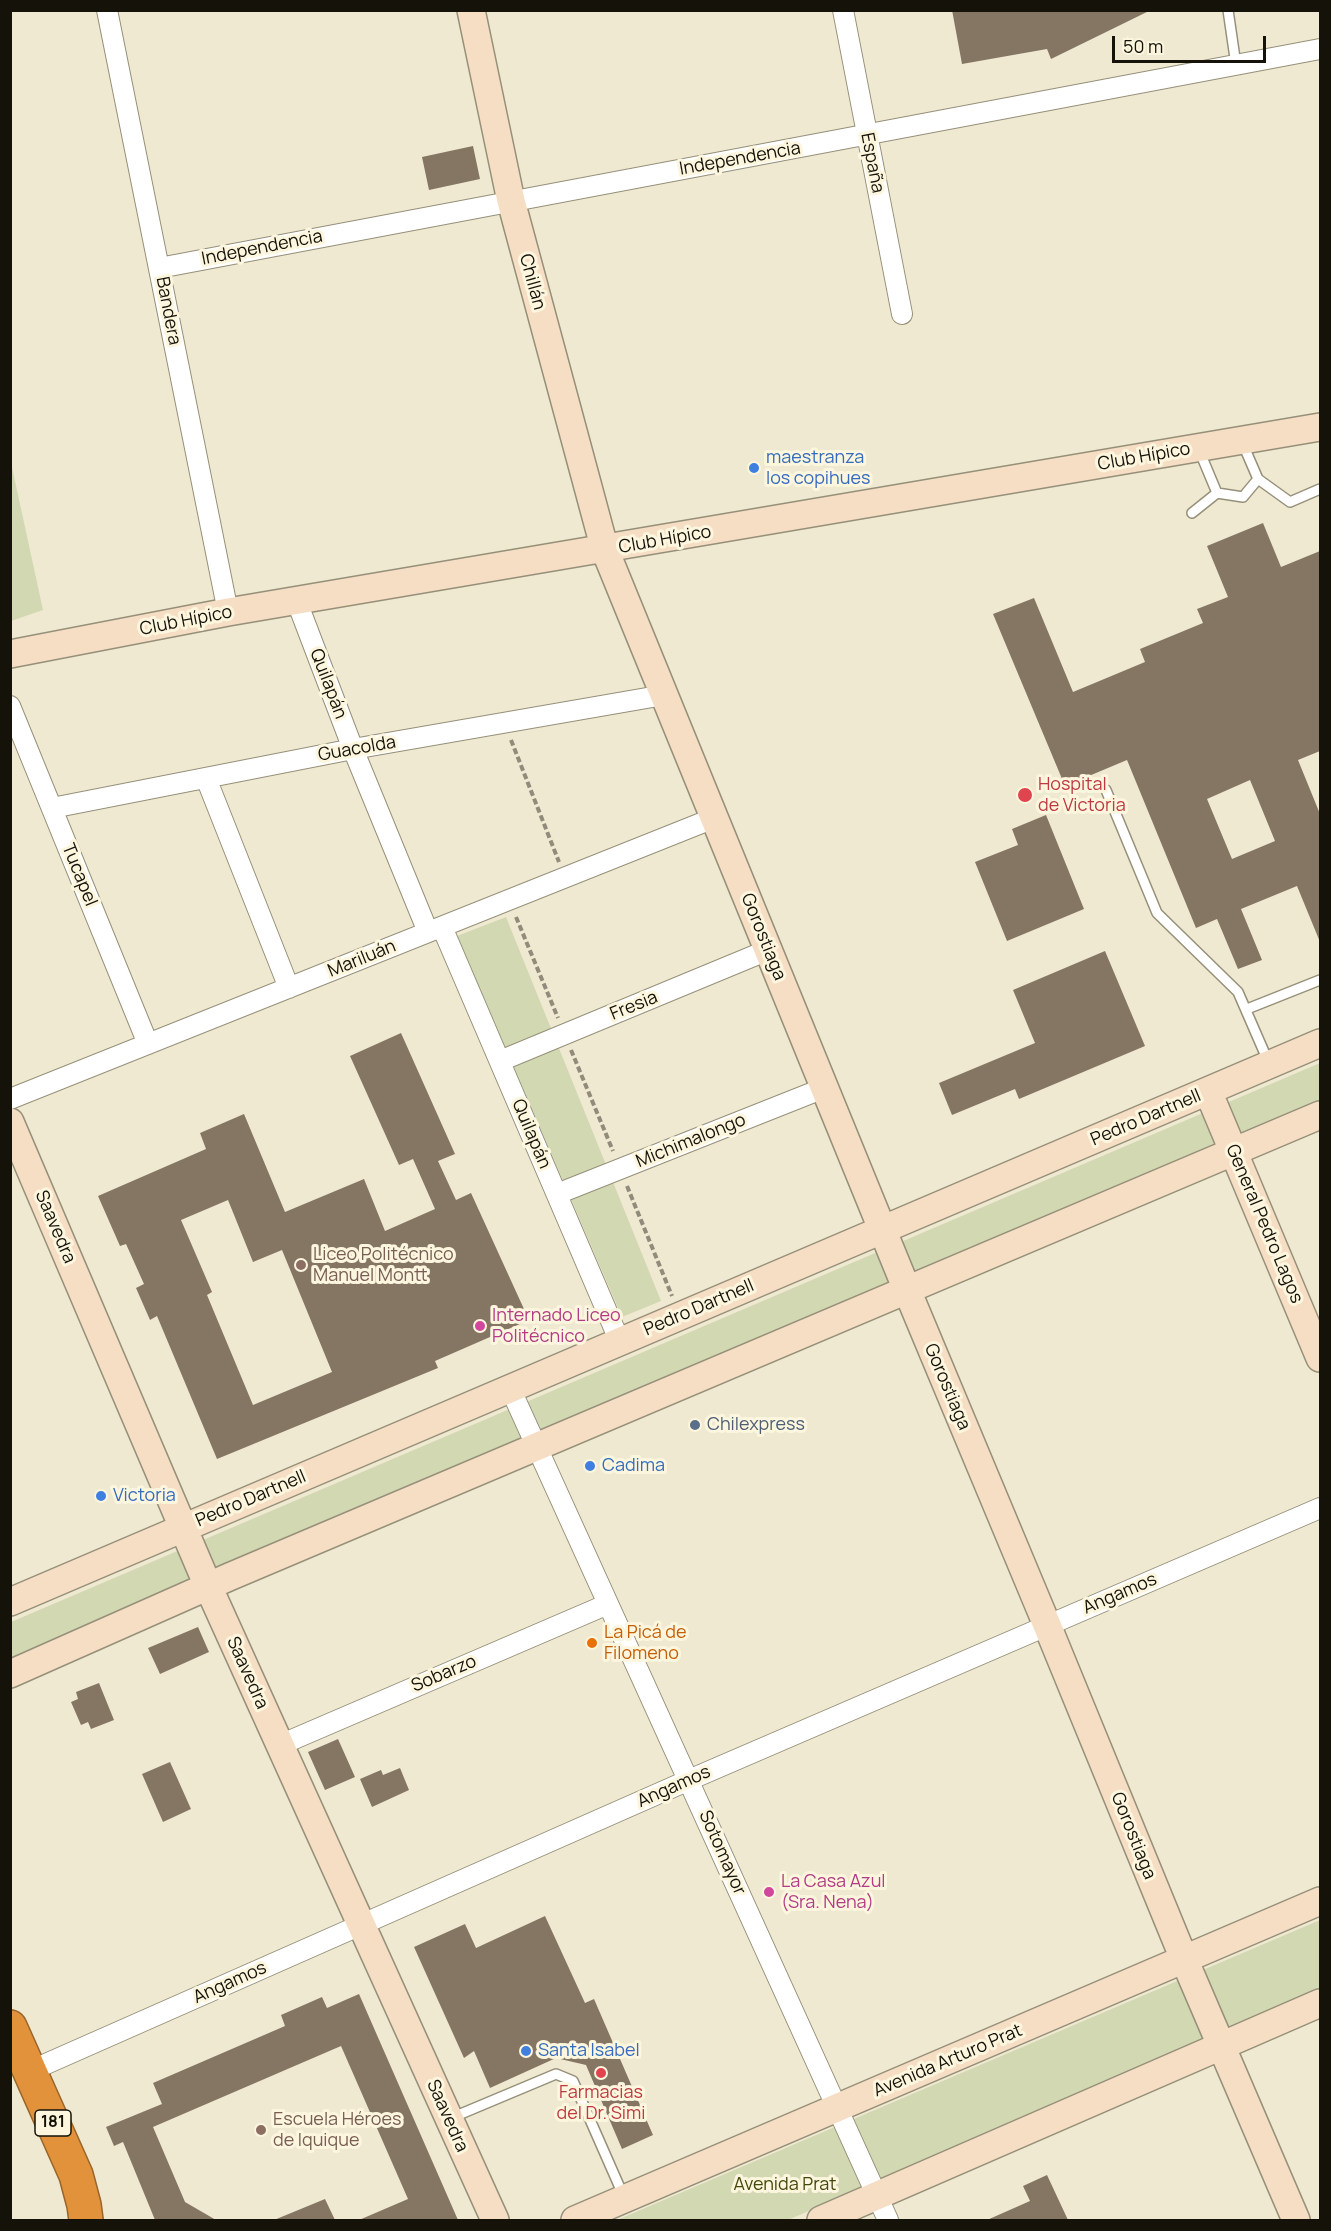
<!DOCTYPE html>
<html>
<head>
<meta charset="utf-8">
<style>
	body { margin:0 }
	#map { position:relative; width:1331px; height:2231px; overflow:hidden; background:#f0e9d1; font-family:Manrope,sans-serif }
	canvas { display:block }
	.frame { position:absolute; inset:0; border:12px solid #141209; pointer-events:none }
	.scale { position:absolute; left:1112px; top:36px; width:154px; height:27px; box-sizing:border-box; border:3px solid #141209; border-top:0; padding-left:8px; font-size:18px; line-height:21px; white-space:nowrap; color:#141209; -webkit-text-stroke:4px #fdf6de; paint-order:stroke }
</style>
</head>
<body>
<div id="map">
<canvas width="1331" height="2231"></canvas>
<div class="frame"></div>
<div class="scale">50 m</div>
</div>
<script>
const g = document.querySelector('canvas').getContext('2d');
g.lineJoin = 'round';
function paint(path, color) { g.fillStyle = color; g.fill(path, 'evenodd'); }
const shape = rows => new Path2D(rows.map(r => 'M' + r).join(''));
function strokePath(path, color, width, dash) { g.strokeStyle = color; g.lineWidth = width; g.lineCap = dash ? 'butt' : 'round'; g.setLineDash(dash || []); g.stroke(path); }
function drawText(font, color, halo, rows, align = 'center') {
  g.font = font + ' Manrope,sans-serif'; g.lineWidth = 6; g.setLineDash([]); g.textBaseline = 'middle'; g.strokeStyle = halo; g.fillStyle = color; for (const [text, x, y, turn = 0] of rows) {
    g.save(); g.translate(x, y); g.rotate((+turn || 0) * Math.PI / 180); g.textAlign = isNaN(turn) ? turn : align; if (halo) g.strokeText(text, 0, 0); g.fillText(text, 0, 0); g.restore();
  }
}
paint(shape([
	[10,458,43,610,11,621,10,621],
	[506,917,661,1301,622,1317,457,936],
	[1320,1063,1320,1105,11,1658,11,1622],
	[1320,1920,1320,1988,788,2220,617,2220]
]), '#d2d8b1');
paint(shape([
	[952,10,1151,10,1051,59,1047,49,962,64],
	[473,146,480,179,429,190,422,157],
	[1263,523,1281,567,1320,551,1320,751,1298,760,1320,814,1320,942,1297,886,1241,909,1262,960,1238,969,1217,919,1196,928,1127,760,1065,786,993,614,1034,598,1073,692,1145,662,1140,649,1203,623,1197,609,1228,597,1207,546],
	[1250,780,1275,841,1232,859,1207,799],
	[1046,815,1084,909,1007,941,975,862,1018,845,1012,829],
	[1105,951,1145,1046,1019,1099,1015,1089,952,1115,939,1083,1035,1043,1013,990],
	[401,1033,455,1154,438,1161,456,1200,471,1193,529,1320,435,1361,438,1368,217,1459,157,1316,150,1320,136,1288,144,1284,126,1244,120,1246,98,1196,206,1149,200,1133,244,1114,285,1212,364,1179,385,1231,435,1209,413,1159,399,1165,350,1056],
	[228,1200,253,1262,282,1250,332,1372,253,1405,207,1295,212,1292,181,1220],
	[198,1627,209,1652,160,1674,148,1648],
	[99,1683,114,1720,91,1729,88,1722,81,1725,71,1702,78,1699,76,1692],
	[338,1739,355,1777,325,1790,308,1752],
	[170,1762,191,1809,163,1822,142,1774],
	[400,1768,409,1790,372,1807,360,1779,381,1770,383,1775],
	[545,1916,585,2003,594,1999,653,2135,622,2149,586,2065,556,2058,490,2088,474,2051,464,2058,414,1947,465,1924,476,1948],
	[359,1994,458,2220,359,2220,408,2199,341,2046,153,2127,185,2202,216,2220,155,2220,123,2142,114,2146,106,2127,162,2104,153,2083,285,2026,281,2015,322,1997,327,2008],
	[1047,2175,1068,2220,987,2220,1030,2201,1023,2186],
	[325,2199,335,2220,274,2220]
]), '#857664');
const lane = shape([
	[1228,10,1236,65],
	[1258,479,1290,502,1320,489],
	[1217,493,1243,497,1258,479,1242,442],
	[1192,513,1217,493,1199,450],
	[1106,790,1157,913,1238,992,1268,1061],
	[1247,1009,1320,980],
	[451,2118,556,2074,573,2081,624,2197]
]);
const street = shape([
	[107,10,228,612],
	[843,10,902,314],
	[159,268,1320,49],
	[297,602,353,749,428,932],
	[10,706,148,1044],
	[206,778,289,988],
	[52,808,353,749,664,695],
	[442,927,620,1342],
	[500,1061,768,950],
	[10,1099,714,818],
	[557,1194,824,1088],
	[510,1388,888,2220],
	[280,1745,608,1604],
	[30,2071,689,1780,1320,1508]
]);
const secondary = shape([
	[471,10,511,201,605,550,907,1290,1047,1625,1184,1959,1296,2220],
	[10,654,228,612,1320,427],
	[1208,1091,1320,1358],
	[10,1122,208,1586,495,2220],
	[10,1602,1320,1043],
	[10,1674,229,1577,1320,1115],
	[575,2220,1320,1901],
	[821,2220,1320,2003]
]);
const highway = shape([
	[10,2027,76,2175,84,2205,86,2220]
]);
strokePath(lane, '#96907a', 12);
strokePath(street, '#96907a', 22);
strokePath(secondary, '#96907a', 30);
strokePath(highway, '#99652a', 36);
strokePath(shape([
	[511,740,559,862],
	[516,917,558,1018],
	[571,1050,613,1151],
	[627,1186,672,1296]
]), '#908b7a', 4, [6, 3]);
strokePath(lane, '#fff', 9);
strokePath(street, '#fff', 20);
strokePath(secondary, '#f6dec4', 27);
strokePath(highway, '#e1923b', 33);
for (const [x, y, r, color] of [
	[754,468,6,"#3f7fe0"],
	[1025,795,8,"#e0444e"],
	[301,1265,6,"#8d6e63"],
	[480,1326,6,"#d1479c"],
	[695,1425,6,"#5c6f8a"],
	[590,1466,6,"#3f7fe0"],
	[101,1496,6,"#3f7fe0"],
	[592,1643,6,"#e8710a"],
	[769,1892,6,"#d1479c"],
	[526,2051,6,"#3f7fe0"],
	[601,2073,6,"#e0444e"],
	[261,2130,6,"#8d6e63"]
]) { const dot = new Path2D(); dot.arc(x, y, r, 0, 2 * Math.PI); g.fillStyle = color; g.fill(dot); strokePath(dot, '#fdf6de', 2); }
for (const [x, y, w] of [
	[53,2123,36]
]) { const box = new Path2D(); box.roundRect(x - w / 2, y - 13, w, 26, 4.5); g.fillStyle = '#fdf6de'; g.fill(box); strokePath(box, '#141209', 1.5); }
drawText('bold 16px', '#141209', null, [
	["181",53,2123]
]);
drawText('18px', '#141209', '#fdf6de', [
	["Independencia",740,159,-10],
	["España",872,163,79],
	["Independencia",262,248,-11],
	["Chillán",532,282,75],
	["Bandera",168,311,79],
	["Club Hípico",1144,457,-10],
	["Club Hípico",665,540,-10],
	["Club Hípico",186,621,-11],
	["Quilapán",328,684,69],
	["Guacolda",357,749,-10],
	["Tucapel",79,875,68],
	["Gorostiaga",763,937,68],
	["Mariluán",362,959,-22],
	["Fresia",634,1006,-22],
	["Pedro Dartnell",1146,1118,-23],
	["Quilapán",531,1134,67],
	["Michimalongo",691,1141,-22],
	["General Pedro Lagos",1264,1224,67],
	["Saavedra",55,1227,67],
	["Pedro Dartnell",699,1308,-23],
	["Gorostiaga",947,1387,67],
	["Pedro Dartnell",251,1499,-23],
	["Angamos",1120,1594,-23],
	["Saavedra",247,1673,66],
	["Sobarzo",444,1674,-23],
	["Angamos",674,1787,-24],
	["Gorostiaga",1133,1836,68],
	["Sotomayor",722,1853,66],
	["Angamos",230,1983,-24],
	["Avenida Arturo Prat",948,2061,-23],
	["Saavedra",447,2116,66]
]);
drawText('18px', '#366cbe', '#fdf6de', [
	["maestranza",766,458],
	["los copihues",766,479],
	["Cadima",602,1466],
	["Victoria",113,1496],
	["Santa Isabel",538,2051]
], 'left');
drawText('18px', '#be3a42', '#fdf6de', [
	["Hospital",1038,785],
	["de Victoria",1038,806],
	["Farmacias",601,2093,"center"],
	["del Dr. Simi",601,2114,"center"]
], 'left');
drawText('18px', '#785e54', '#fdf6de', [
	["Liceo Politécnico",313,1255],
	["Manuel Montt",313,1276],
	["Escuela Héroes",273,2120],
	["de Iquique",273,2141]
], 'left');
drawText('18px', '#b23c85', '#fdf6de', [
	["Internado Liceo",492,1316],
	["Politécnico",492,1337],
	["La Casa Azul",781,1882],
	["(Sra. Nena)",781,1903]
], 'left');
drawText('18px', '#4e5e75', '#fdf6de', [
	["Chilexpress",707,1425]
], 'left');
drawText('18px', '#c56008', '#fdf6de', [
	["La Picá de",604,1633],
	["Filomeno",604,1654]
], 'left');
drawText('18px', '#43490b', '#fdf6de', [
	["Avenida Prat",785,2185]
]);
</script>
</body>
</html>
